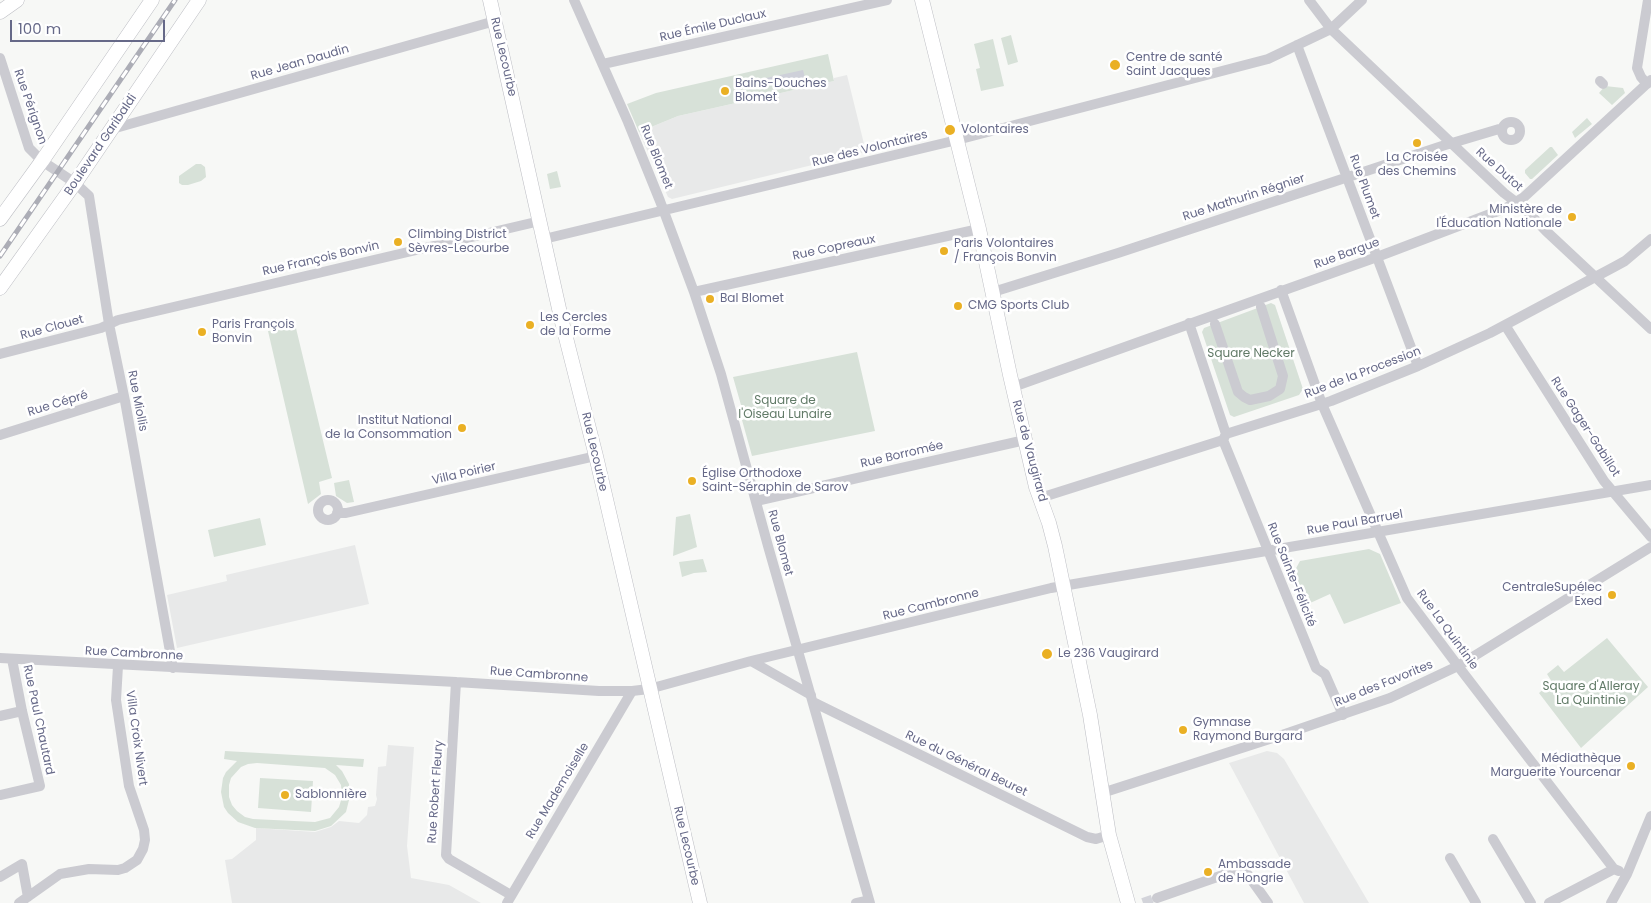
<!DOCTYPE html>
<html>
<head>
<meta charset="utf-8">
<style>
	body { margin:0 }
	#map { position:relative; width:1651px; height:903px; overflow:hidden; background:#f7f8f6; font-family:Poppins,sans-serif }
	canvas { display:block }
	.scale { position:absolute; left:10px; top:20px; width:155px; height:22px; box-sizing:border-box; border:2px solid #666988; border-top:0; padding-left:6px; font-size:15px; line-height:18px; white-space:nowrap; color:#666988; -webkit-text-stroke:4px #fff; paint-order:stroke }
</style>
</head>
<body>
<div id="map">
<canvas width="1651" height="903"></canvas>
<div class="scale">100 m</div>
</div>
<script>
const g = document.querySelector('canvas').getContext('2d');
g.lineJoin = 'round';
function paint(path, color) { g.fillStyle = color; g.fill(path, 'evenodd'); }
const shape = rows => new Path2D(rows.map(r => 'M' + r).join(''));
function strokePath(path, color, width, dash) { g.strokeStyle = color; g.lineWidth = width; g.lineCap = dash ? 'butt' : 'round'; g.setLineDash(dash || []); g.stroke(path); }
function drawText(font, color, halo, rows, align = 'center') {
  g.font = font + ' Poppins,sans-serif'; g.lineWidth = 5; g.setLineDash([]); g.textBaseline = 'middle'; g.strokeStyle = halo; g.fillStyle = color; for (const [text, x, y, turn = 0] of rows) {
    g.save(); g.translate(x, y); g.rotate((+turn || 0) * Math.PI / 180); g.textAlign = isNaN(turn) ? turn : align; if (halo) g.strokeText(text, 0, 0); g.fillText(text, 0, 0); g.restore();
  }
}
paint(shape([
	[847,75,866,152,672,199,668,197,639,132,678,116,834,81,834,78],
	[355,545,369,604,177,648,167,595,227,581,226,575],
	[388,745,414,747,407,846,411,878,449,885,481,903,232,903,225,860,232,859,256,840,256,828,315,832,331,827,339,821,359,823,367,815,368,807,375,806,377,799,376,795,378,767,386,766],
	[1267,751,1277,753,1284,759,1369,903,1304,903,1229,763]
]), '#e8e9e9');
paint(shape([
	[1011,35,1018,62,1008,65,1001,38],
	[993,39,1004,86,981,91,976,69,980,68,974,44],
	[828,54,834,81,678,116,639,132,627,104,656,93],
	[1605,86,1623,88,1625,93,1612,105,1599,93],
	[1587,118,1592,124,1575,138,1572,132],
	[1550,147,1552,147,1558,155,1532,179,1530,179,1525,173,1525,170],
	[196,164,201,164,205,167,206,177,201,181,188,185,182,185,179,183,179,176],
	[557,171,561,187,550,189,547,174],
	[1271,303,1275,305,1303,389,1299,395,1234,417,1230,415,1202,332,1204,328],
	[295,324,332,478,319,482,321,494,308,504,268,331],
	[857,352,875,431,752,456,742,420,745,419,733,377],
	[349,480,354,502,347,503,336,496,334,483],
	[690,514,697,547,673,556,676,517],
	[260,518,266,545,214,557,208,530],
	[1369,549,1380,554,1401,603,1344,624,1330,594,1308,604,1294,572,1300,561],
	[703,559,707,572,694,573,682,577,679,562],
	[1607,638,1648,687,1581,748,1539,693,1552,682,1547,674,1558,665,1564,672],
	[225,751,364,759,363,767,336,765,342,771,349,784,350,796,346,812,331,826,315,831,255,828,238,822,228,813,224,807,221,792,223,778,226,772,237,761,224,759],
	[257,763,325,768,335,775,341,785,342,797,339,807,330,818,315,822,253,819,245,817,237,811,232,805,229,797,229,785,231,778,241,767,248,764],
	[260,778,313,781,311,812,258,808]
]), '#d7e1d8');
paint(shape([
	[803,70,805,78,749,90,748,82]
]), '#ced0d9');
strokePath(shape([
	[1143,903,1157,898]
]), '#d3d4da', 10, [10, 5]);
const major = shape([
	[490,0,562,322,596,456,700,903],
	[922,0,979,229,1010,375,1036,487,1049,523,1055,546,1090,715,1109,835,1128,903],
	[0,12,17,0],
	[0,219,42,161,152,0],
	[0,288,75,183,199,0]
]);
strokePath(major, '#bdbec4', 15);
strokePath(shape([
	[574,0,628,122,660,201,694,292,721,374,768,546,870,903],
	[1309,0,1331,29,1504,193,1525,209,1546,231,1651,329],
	[1297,45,1418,366],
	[0,58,29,148,42,161,75,183,89,196,109,324,125,401,173,668],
	[603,64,887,0],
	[1600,81,1603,84],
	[1647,84,1641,77,1637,68,1648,0],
	'1502 131a9 9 0 1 1 18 0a9 9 0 1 1-18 0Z',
	[112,129,495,21],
	[544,239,957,140,1268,59,1331,29,1362,0],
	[1281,290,1322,404,1407,598,1458,666,1614,869],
	[694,292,979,229],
	[993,292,1118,253,1442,146,1499,129,1502,129],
	[1189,323,1226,434],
	[1215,324,1238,392,1244,397,1250,400,1269,396,1280,389,1283,376,1261,307],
	[1505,325,1604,481,1651,537],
	[0,354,101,328,118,320,540,221],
	[1013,387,1377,257,1506,208,1524,197,1651,80],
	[0,435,124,396],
	[1223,440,1316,668,1325,674,1343,715],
	[1040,498,1223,440,1226,434,1331,401,1418,366,1490,333,1614,267,1625,261,1651,239],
	'318 510a10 10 0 1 1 20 0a10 10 0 1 1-20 0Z',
	[756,501,1025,440],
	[337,513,346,513,596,456],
	[0,658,456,682,599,691,632,691,649,689,751,661,1051,588,1651,485],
	[751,661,811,695],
	[456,682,446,855,449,859,511,895],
	[813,702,1087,837,1096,839,1109,835],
	[0,716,22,711],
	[1102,793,1282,735,1390,698,1458,666,1651,547],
	[0,795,40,786,22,711,12,659],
	[1493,839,1531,903],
	[1450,858,1476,903],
	[0,877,22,864,28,897],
	[1157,898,1243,868,1268,903],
	[19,903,60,874,89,869,118,870,125,868,137,860,143,849,145,840,144,830,129,786,116,700,118,666],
	[507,903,632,691],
	[856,903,869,900],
	[1549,903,1614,869,1619,871],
	[1611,903,1627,874,1651,816]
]), '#cbcbd1', 10);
strokePath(major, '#fff', 14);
const rail = shape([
	[0,256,175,0]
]);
strokePath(rail, '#acadb6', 5);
strokePath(rail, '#fff', 3, [9]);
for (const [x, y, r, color] of [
	[1115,65,6,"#eab024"],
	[725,91,5,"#eab024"],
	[950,130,6,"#eab024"],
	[1417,143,5,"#eab024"],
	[1572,217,5,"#eab024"],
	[398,242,5,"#eab024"],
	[944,251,5,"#eab024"],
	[710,299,5,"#eab024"],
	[958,306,5,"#eab024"],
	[530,325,5,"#eab024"],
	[202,332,5,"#eab024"],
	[462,428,5,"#eab024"],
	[692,481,5,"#eab024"],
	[1612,595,5,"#eab024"],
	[1047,654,6,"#eab024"],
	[1183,730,5,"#eab024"],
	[1631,766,5,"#eab024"],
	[285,795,5,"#eab024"],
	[1208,872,5,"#eab024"]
]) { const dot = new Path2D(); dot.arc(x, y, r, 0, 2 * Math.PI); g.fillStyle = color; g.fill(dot); strokePath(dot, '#fff', 2); }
drawText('12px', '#666988', '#fff', [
	["Rue Émile Duclaux",713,26,-13],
	["Rue Lecourbe",503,57,77],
	["Rue Jean Daudin",300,63,-16],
	["Rue Pérignon",30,107,71],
	["Boulevard Garibaldi",101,145,-56],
	["Rue des Volontaires",870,149,-14],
	["Rue Blomet",656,157,68],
	["Rue Dutot",1499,170,42],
	["Rue Plumet",1364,187,70],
	["Rue Mathurin Régnier",1244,198,-18],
	["Rue Copreaux",834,248,-12],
	["Rue Bargue",1347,254,-20],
	["Rue François Bonvin",321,259,-13],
	["Rue Clouet",52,328,-15],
	["Rue de la Procession",1363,373,-21],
	["Rue Miollis",137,401,79],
	["Rue Cépré",58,404,-17],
	["Rue Gager-Gabillot",1585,427,57],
	["Rue de Vaugirard",1029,451,75],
	["Rue Lecourbe",594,452,77],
	["Rue Borromée",902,455,-13],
	["Villa Poirier",464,474,-13],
	["Rue Paul Barruel",1355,523,-10],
	["Rue Blomet",780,543,75],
	["Rue Sainte-Félicité",1291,575,68],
	["Rue Cambronne",931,605,-14],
	["Rue La Quintinie",1447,630,54],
	["Rue Cambronne",134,654,3],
	["Rue Cambronne",539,675,4],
	["Rue des Favorites",1384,684,-22],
	["Rue Paul Chautard",38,720,78],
	["Villa Croix Nivert",136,738,82],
	["Rue du Général Beuret",966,764,26],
	["Rue Mademoiselle",558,791,-59],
	["Rue Robert Fleury",436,792,-86],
	["Rue Lecourbe",686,846,77]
]);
drawText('12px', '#666988', '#fff', [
	["Centre de santé",1126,58],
	["Saint Jacques",1126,72],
	["Bains-Douches",735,84],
	["Blomet",735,98],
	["Volontaires",961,130],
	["La Croisée",1417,158,"center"],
	["des Chemins",1417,172,"center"],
	["Ministère de",1562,210,"right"],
	["l'Éducation Nationale",1562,224,"right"],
	["Climbing District",408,235],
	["Sèvres-Lecourbe",408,249],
	["Paris Volontaires",954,244],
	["/ François Bonvin",954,258],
	["Bal Blomet",720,299],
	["CMG Sports Club",968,306],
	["Les Cercles",540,318],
	["de la Forme",540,332],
	["Paris François",212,325],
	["Bonvin",212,339],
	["Institut National",452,421,"right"],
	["de la Consommation",452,435,"right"],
	["Église Orthodoxe",702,474],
	["Saint-Séraphin de Sarov",702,488],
	["CentraleSupélec",1602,588,"right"],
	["Exed",1602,602,"right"],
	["Le 236 Vaugirard",1058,654],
	["Gymnase",1193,723],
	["Raymond Burgard",1193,737],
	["Médiathèque",1621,759,"right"],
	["Marguerite Yourcenar",1621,773,"right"],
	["Sablonnière",295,795],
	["Ambassade",1218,865],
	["de Hongrie",1218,879]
], 'left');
drawText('12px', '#617a67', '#fff', [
	["Square Necker",1251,354],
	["Square de",785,401],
	["l'Oiseau Lunaire",785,415],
	["Square d'Alleray",1591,687],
	["La Quintinie",1591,701]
]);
</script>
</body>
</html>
